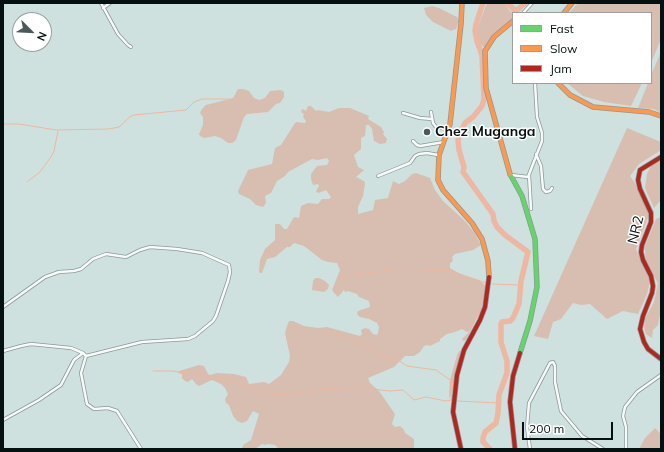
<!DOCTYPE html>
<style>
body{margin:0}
#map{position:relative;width:664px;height:452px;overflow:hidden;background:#cee1df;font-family:Mulish,sans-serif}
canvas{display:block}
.frame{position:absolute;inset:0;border:4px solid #051110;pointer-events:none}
.legend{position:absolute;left:512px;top:12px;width:140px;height:72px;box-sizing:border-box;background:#fff;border:1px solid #9ba09f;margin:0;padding:5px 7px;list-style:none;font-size:12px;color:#051110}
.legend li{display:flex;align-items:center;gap:8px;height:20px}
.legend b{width:20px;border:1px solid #9ba09f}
.north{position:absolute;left:12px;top:12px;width:40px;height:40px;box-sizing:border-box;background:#fff;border:1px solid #9ba09f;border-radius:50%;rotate:114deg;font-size:11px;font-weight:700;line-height:16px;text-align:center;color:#051110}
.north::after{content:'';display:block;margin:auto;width:14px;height:18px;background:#4b5a58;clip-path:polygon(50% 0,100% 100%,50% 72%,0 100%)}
.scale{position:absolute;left:522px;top:422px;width:91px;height:18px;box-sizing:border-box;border:2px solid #051110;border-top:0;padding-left:5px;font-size:12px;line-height:14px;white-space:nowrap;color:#051110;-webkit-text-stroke:3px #fff;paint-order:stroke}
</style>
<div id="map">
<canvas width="664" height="452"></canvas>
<div class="frame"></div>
<ul class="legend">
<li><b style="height:5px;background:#63d668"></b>Fast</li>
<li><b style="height:5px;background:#ff974d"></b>Slow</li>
<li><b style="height:5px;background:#b3261e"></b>Jam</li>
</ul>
<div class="north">N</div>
<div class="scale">200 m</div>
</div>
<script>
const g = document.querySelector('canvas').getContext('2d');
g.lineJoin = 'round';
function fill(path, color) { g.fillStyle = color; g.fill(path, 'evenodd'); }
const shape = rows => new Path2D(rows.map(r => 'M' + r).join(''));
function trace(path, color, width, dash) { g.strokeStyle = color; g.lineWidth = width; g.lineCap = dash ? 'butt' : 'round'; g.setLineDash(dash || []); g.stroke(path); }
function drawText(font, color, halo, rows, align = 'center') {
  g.font = font + ' Mulish,sans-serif'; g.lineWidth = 3; g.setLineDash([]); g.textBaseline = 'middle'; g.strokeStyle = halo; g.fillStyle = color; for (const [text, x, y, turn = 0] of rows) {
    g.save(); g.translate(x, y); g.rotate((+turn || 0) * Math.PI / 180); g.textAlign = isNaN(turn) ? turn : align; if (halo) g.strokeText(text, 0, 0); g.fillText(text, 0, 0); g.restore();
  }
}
const green = shape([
 [487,3,505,3,509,10,513,14,513,20,487,47,485,48,479,43,477,29],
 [578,3,661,3,661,39,651,63,651,13,569,13],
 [432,6,439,8,457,17,459,21,456,29,451,31,433,22,426,15,424,8],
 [661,52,661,113,654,109,638,108,648,83,651,83,651,75],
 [567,83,642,83,631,106,604,102,583,96],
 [238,89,243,89,249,91,254,98,259,100,265,98,270,91,281,90,284,92,284,97,280,103,276,104,268,112,247,114,244,117,236,140,232,143,228,143,221,138,215,136,204,138,200,136,199,134,203,125,203,117,200,113,202,109,206,105,233,98],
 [308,106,311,106,316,111,318,110,329,112,339,108,350,108,369,116,368,119,381,127,384,132,383,134,387,139,386,143,380,144,374,141,372,129,369,125,366,125,365,136,361,138,361,149,354,155,358,167,364,170,356,177,364,181,365,184,363,196,358,207,358,214,373,210,375,200,388,198,393,181,399,184,405,181,412,174,416,173,430,178,435,190,443,201,465,221,474,232,481,245,473,250,455,254,452,257,453,261,450,263,450,268,453,270,465,276,479,280,486,286,481,310,466,340,463,341,462,339,470,331,467,332,462,329,455,332,447,334,440,339,440,341,430,346,427,345,424,346,420,352,414,356,405,356,394,367,368,378,370,383,379,391,395,414,392,424,395,427,400,426,404,430,405,433,414,439,414,449,279,449,275,445,268,444,265,445,262,444,255,449,242,449,243,445,251,440,259,414,253,411,247,421,242,423,237,421,233,416,229,405,226,403,225,399,228,394,225,388,221,384,212,380,199,386,196,384,192,379,188,382,185,381,182,378,182,374,178,373,179,371,199,365,204,366,208,374,210,375,217,373,234,374,246,377,249,384,264,382,269,384,281,375,289,362,290,356,285,333,287,326,289,321,293,321,304,326,318,328,327,327,360,336,362,334,361,330,365,328,369,329,373,334,377,335,378,333,379,327,377,323,369,319,360,317,357,314,358,311,370,307,369,301,359,297,357,294,348,291,345,292,344,290,338,297,334,293,332,290,340,270,337,263,328,262,322,260,304,246,294,243,290,247,287,247,275,257,267,259,262,273,260,273,259,271,260,260,265,249,275,240,275,224,280,224,284,229,287,229,294,217,299,218,301,206,308,203,318,204,322,199,329,199,331,197,326,190,318,193,316,191,319,186,318,184,313,185,311,179,311,174,317,166,327,165,329,161,327,158,318,160,312,159,288,172,285,176,277,181,271,193,265,196,266,203,263,207,256,205,250,199,239,194,238,191,248,170,272,164,275,148,281,145,295,123,297,122,305,123,306,121,303,117,304,114,302,113,301,111,303,109,306,111],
 [627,128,661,142,661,150,639,164,630,176,635,183,649,215,636,249,650,281,647,294,638,314,623,311,607,319,590,304,581,305,573,303,561,319,553,322,548,339,534,336],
 [661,159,661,200,654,208,645,188,647,174,651,165],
 [661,217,661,310,658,325,653,330,652,338,646,334,644,328,645,319,654,302,658,283,652,273,646,266,645,246,656,219],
 [315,278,319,278,325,281,329,285,328,289,324,292,312,290,313,281],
 [460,350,461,353,450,398,449,397,450,380,457,355],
 [655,428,661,434,661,449,639,449,645,438]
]);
const stream = shape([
 [3,124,19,124,56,130,109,129,119,127,131,116,134,115,186,110,194,102,202,99,229,99],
 [27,182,40,172,51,157,54,151,58,131],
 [340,277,398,269,451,271,486,283],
 [492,284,520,285],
 [330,332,365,345,382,356,398,360,407,366,436,370,453,382,451,400],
 [153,371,172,371,203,375,236,382,257,391,275,395,291,394,326,388,338,389,355,387,389,391,403,390,414,400,426,397,446,401,451,400],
 [457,401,498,403]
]);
const river = shape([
 [483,3,476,24,475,31,477,41,482,55,484,99,482,106,473,117,465,123,460,134,458,140,459,150,464,167,463,172,493,214,494,221,497,227,505,235,528,252,521,281,519,304,513,318,510,321,502,322,501,324,501,342,507,361,507,373,499,395,498,413,496,423,485,432,483,438,483,442,490,449],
 [508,3,513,9,517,10,525,3]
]);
const street = shape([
 [101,3,118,34,128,45,131,47],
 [103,8,110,3],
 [523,13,532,3],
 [431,112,433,123,436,127,448,129],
 [403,113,420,118,432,119],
 [413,141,417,145,420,146,444,142],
 [536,154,541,166,543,189,546,192,550,191,552,188],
 [511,175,528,177,542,141,542,133,537,117,535,83],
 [529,175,531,209],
 [378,176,410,163,415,156,419,154,427,153,438,155],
 [3,307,45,277,59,272,74,271,81,269,93,259,106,254,126,257,140,250,150,247,177,249,202,253,229,265,230,272,228,281,216,316,213,321,195,336,188,339,142,342,86,356],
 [3,351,21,346,31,344,71,348,83,353,86,356,81,373,87,404,94,409,108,408,117,411,141,449],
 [3,420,39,400,61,385,74,360,83,353],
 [530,449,527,427,529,403,550,363,553,362,555,366,555,382,561,411,582,436,603,449],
 [626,449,626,427,623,416,625,407,637,392,661,375]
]);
const fast = shape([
 [510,174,522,196,535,239,537,287,530,321,520,353]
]);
const slow = shape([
 [462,3,461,24,450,124,439,155,438,180,443,190,472,223,482,239,488,261,489,277],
 [564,13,572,3],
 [558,83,570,95,593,107,649,112,661,116],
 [510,174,486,88,485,51,494,37,513,21]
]);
const jam = shape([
 [661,157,640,170,638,180,640,189,651,213,651,222,642,245,641,252,643,260,651,276,653,286,652,293,643,316,640,329,644,342,648,349,661,359],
 [461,449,453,412,457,375,464,350,480,320,485,307,489,277],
 [515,449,510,402,513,376,520,353]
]);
const markers = [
 [427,132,4,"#4b5a58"]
];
const poiNames = [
 ["Chez Muganga",435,132]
];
const streetNames = [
 ["NR2",636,230,-76]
];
fill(green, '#d7beb1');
trace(stream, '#eeb7a1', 1);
trace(river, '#eeb7a1', 5.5);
trace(street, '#8a9998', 4);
trace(fast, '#8a9998', 5.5);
trace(slow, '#8a9998', 5.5);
trace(jam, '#8a9998', 5.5);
trace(street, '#f8fafa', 2.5);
trace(fast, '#63d668', 4);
trace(slow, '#ff974d', 4);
trace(jam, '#b3261e', 4);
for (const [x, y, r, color] of markers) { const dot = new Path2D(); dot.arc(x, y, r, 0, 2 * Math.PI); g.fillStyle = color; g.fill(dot); trace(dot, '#fff', 1.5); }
drawText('bold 14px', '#051110', '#fff', poiNames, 'left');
drawText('14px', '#051110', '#fff', streetNames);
</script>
